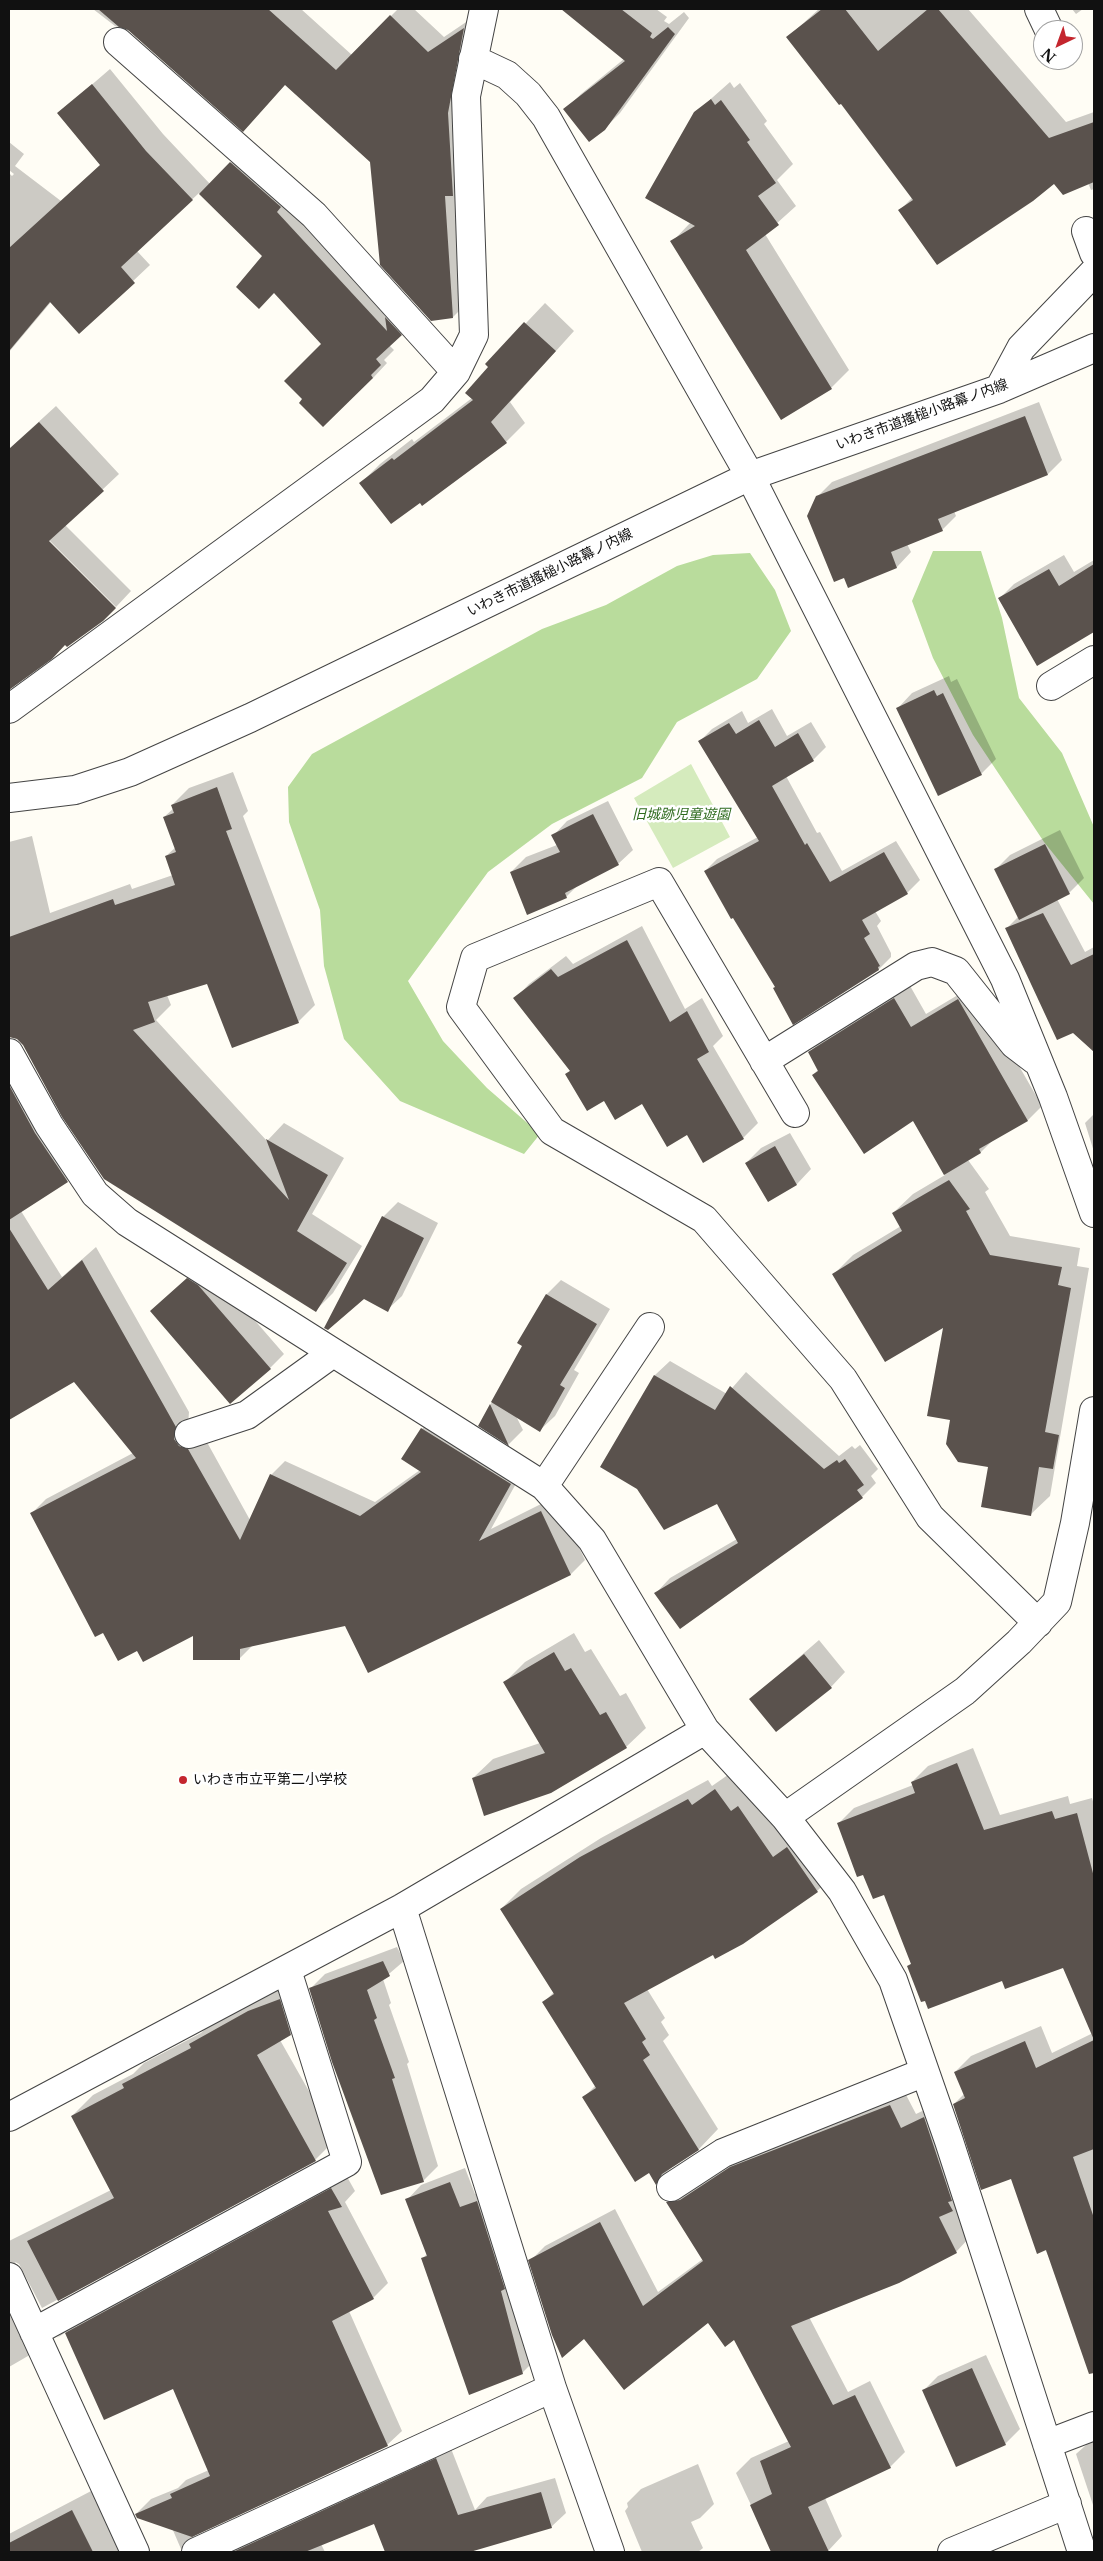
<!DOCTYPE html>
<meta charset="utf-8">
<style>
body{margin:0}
#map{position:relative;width:1103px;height:2561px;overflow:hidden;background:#fffdf5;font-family:"Libre Baskerville",serif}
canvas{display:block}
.frame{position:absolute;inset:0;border:10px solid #111;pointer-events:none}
.north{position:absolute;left:1033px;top:20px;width:50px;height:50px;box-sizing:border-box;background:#fff;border:1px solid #a0a0a0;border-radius:50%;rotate:222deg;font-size:14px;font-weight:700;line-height:20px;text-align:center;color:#111}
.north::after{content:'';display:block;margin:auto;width:18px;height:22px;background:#c4262e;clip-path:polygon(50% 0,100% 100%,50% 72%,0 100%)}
</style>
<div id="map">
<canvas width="1103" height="2561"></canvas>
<div class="frame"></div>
<div class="north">N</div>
</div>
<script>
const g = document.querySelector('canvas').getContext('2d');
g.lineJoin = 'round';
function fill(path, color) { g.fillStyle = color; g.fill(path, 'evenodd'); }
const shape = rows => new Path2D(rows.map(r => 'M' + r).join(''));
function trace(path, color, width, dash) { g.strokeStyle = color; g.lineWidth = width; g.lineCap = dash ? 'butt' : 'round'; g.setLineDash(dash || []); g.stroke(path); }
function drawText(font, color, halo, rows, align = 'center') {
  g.font = font + ' "Libre Baskerville","Noto Sans JP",serif'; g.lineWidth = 5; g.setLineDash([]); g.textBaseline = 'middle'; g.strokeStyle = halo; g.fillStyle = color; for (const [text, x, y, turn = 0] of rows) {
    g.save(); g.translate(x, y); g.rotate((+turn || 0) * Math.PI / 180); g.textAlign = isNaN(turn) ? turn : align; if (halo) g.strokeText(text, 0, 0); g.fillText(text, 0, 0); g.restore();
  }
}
const green = shape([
 [691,764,730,837,673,868,634,798]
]);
const forest = shape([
 [933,551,981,551,1002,618,1019,698,1062,753,1094,827,1094,904,1044,842,973,735,933,658,912,601],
 [750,553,775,590,791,631,757,679,677,722,642,778,552,824,488,872,408,981,443,1041,487,1088,540,1134,524,1154,400,1101,344,1039,324,966,320,910,289,822,288,787,312,754,542,629,606,605,677,566,713,555]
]);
const shadow = shape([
 [93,9,301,9,352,55,398,9,414,9,444,37,478,14,468,302,453,317,372,161,286,84,115,26],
 [563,9,656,9,667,17,664,21,669,24,684,12,689,18,620,113,604,129,565,110,581,94,624,59],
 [819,9,968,9,1066,122,1094,112,1094,189,1091,190,1088,183,1054,182,900,210,912,198,841,102,788,37],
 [1072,9,1083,9,1076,14],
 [110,69,163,134,210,184,245,149,415,320,389,345,394,350,384,360,387,363,373,378,304,399,323,344,264,256,199,193,137,251,150,265,79,332,51,302,9,352,9,173,12,176,14,174,9,170,9,142,24,154,15,166,61,201,101,165,59,113],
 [730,82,734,88,740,83,767,121,764,124,793,164,777,180,796,206,765,234,849,370,831,388,782,418,672,242,691,222,695,113],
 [545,303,574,331,510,402,525,423,506,442,420,501,361,483,380,464,412,439,414,442,472,398,493,364,493,358],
 [1039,402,1062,460,1048,474,954,511,956,516,942,530,907,544,911,552,897,567,849,586,817,497,832,482],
 [56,406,119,474,65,525,131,591,116,607,45,536,65,643,51,658,9,688,9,449],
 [1064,555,1074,572,1094,560,1094,631,1038,664,999,599,1014,584],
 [949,676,951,682,957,679,996,759,981,774,898,708,912,693],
 [772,709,787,736,811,722,826,747,813,760,786,776,817,833,820,832,842,871,896,841,920,880,907,893,875,911,881,921,877,926,891,953,891,957,879,969,776,987,705,871,717,859,758,837,700,741,712,729,742,711,748,723],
 [233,772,248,811,243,816,315,1005,298,1022,208,982,167,995,171,1005,156,1020,267,1141,284,1123,344,1158,312,1214,362,1246,333,1293,316,1310,32,1045,9,992,9,842,32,836,50,913,130,884,132,889,173,875,166,856,176,847,164,817,174,808,172,805,189,788],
 [608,801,633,850,618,864,580,883,566,897,511,872,526,857,557,845,553,836,567,821],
 [1060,830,1084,878,1069,893,1057,899,1085,952,1094,947,1094,1050,1073,1031,1006,929,1019,916,995,870,1010,855],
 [642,926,685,1009,702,998,723,1036,713,1046,758,1123,743,1138,687,1134,643,1103,604,1099,566,1074,571,1070,515,999,529,984,566,956,573,964],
 [909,984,926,1014,973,986,1042,1106,1028,1120,994,1139,981,1152,968,1160,989,1189,985,1192,1010,1236,1080,1248,1077,1266,1089,1268,1050,1496,1030,1515,952,1419,944,1325,834,1274,853,1255,901,1226,893,1213,913,1194,945,1175,913,1120,813,1075,819,1069,810,1052,824,1038],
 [9,1054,81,1166,67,1181,21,1211,62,1277,96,1247,189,1412,188,1425,203,1435,250,1520,271,1475,285,1461,375,1502,420,1470,422,1429,436,1414,524,1469,491,1529,555,1497,585,1560,571,1574,368,1672,345,1624,253,1645,240,1658,194,1634,137,1650,104,1631,32,1513,46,1499,133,1453,75,1380,9,1419],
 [1094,1109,1094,1152,1085,1123,1093,1115],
 [790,1133,811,1169,797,1184,768,1200,746,1163,761,1148],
 [398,1202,438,1223,402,1296,387,1310,383,1217],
 [202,1265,212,1271,284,1354,270,1368,151,1311],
 [561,1280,610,1309,574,1370,579,1373,555,1416,540,1430,516,1416,523,1430,509,1444,479,1425,524,1345,519,1342,547,1294],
 [670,1361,727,1394,746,1372,839,1456,852,1446,855,1449,860,1445,878,1469,871,1476,876,1483,862,1497,656,1593,670,1578,737,1539,718,1503,638,1488,602,1467,655,1375],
 [574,1633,585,1652,591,1649,620,1696,626,1693,646,1728,626,1747,473,1778,493,1759,540,1743,505,1682,525,1662],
 [819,1640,845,1672,831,1687,751,1699],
 [973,1748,1000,1815,1068,1796,1070,1804,1092,1798,1094,1805,1094,2245,1051,2262,1012,2177,954,2104,965,2093,955,2072,971,2056,1041,2026,1052,2053,1093,2033,1063,1967,1002,1979,908,1966,912,1963,884,1893,864,1873,838,1824,854,1808,913,1785,912,1782,928,1766],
 [735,1770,837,1872,817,1891,742,1943,714,1953,647,1989,665,2018,661,2022,669,2035,663,2041,718,2129,699,2149,674,2165,656,2183,649,2171,584,2097,596,2085,544,2002,554,1992,501,1909,521,1889,601,1838,708,1780,712,1786],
 [397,1947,404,1961,383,1979,391,2003,389,2005,409,2062,407,2064,438,2166,423,2181,310,1989,325,1974],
 [301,1979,311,2013,290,2034,280,2040,336,2139,315,2160,42,2308,19,2264,15,2262,49,2335,28,2356,9,2367,9,2241,111,2190,72,2116,93,2095,133,2074,144,2063,201,2033,211,2023,270,1991],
 [904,2091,916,2114,939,2103,967,2195,956,2206,970,2237,956,2252,809,2317,848,2392,870,2381,905,2452,890,2467,825,2498,842,2536,828,2551,773,2552,736,2473,751,2458,789,2441,734,2338,708,2322,624,2388,530,2261,545,2246,615,2209,658,2292,703,2259,668,2202,682,2187,746,2153],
 [465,2168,475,2194,492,2187,537,2358,522,2373,422,2259,428,2253,407,2200,421,2185],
 [346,2175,355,2191,345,2202,388,2283,373,2298,349,2311,402,2431,387,2445,195,2535,181,2549,172,2528,136,2514,151,2499,178,2488,186,2480,209,2470,174,2387,66,2332,57,2338,71,2324],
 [986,2355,1020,2429,1005,2444,923,2391,938,2376],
 [1094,2438,1094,2508,1076,2454],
 [450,2446,475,2510,487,2497,555,2478,566,2513,551,2527,467,2539,435,2552,386,2552,374,2523,321,2544,325,2552,219,2552],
 [698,2464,714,2504,700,2518,691,2522,703,2548,698,2552,642,2552,625,2511,628,2507,627,2503,641,2489],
 [93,2490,122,2547,119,2552,9,2552,9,2534]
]);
const building = shape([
 [98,9,268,9,336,70,390,15,428,52,464,28,448,113,453,196,445,196,453,318,431,321,380,265,370,162,285,85,243,132,128,30,119,27],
 [561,9,621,9,652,33,650,37,653,39,668,27,675,34,605,130,589,142,563,109,625,61],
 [822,9,845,9,878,51,928,9,938,9,1049,138,1094,122,1094,182,1063,195,1054,184,1033,201,937,265,898,210,913,200,841,104,839,105,786,37],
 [92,84,146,151,193,200,121,267,135,283,79,334,50,302,9,351,9,248,100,165,57,113],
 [711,99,715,105,721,100,750,140,747,142,776,183,758,196,779,225,746,250,832,389,781,420,670,241,695,226,645,198,694,112],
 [230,162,281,207,277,212,387,331,385,317,402,335,376,359,381,365,371,375,373,378,323,427,299,403,302,399,284,381,321,344,274,293,259,309,236,287,262,256,199,194],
 [524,322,556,351,491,422,507,443,422,506,420,503,391,524,359,483,392,458,394,460,473,400,465,393,488,367,485,364],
 [1025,416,1048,475,938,519,943,531,891,552,897,568,848,588,844,578,834,582,807,516,816,496],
 [39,422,104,491,49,541,116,608,103,621,67,647,65,645,52,659,9,690,9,449],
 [1094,564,1094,632,1037,666,998,598,1049,569,1059,586],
 [934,690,937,696,943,693,982,775,938,796,896,708],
 [759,720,775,747,798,733,814,761,772,786,805,845,807,843,830,882,884,852,908,894,862,920,870,934,864,938,880,966,878,967,879,970,793,1025,773,988,775,987,733,918,731,919,704,871,759,841,698,741,729,723,736,734],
 [217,787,232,829,226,831,299,1023,232,1048,207,984,148,1002,155,1022,133,1030,289,1200,266,1139,328,1175,297,1231,347,1263,316,1312,104,1179,62,1117,23,1045,17,1039,9,1037,9,937,113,899,115,905,175,885,165,856,176,852,163,817,174,813,171,805],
 [593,814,619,865,565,893,567,898,527,915,510,872,560,852,551,835],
 [1045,844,1070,894,1019,920,994,869],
 [1043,913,1071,965,1094,954,1094,1052,1073,1033,1057,1040,1005,928],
 [627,940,670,1022,687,1011,709,1052,697,1059,744,1139,703,1163,687,1135,667,1147,642,1104,615,1120,604,1101,587,1111,565,1074,570,1071,513,998,551,969,558,977],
 [894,998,911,1027,958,999,1028,1121,979,1149,981,1153,944,1175,913,1121,864,1154,812,1075,818,1071,808,1052],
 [9,1085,35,1133,68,1182,9,1220],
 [775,1146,797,1185,768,1202,745,1163],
 [949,1180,970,1209,966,1211,990,1255,1062,1267,1058,1285,1071,1288,1045,1432,1059,1435,1053,1469,1039,1467,1031,1516,981,1507,988,1467,958,1462,946,1444,950,1420,927,1416,943,1328,885,1362,832,1274,902,1231,892,1213],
 [382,1216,424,1238,388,1312,364,1299,328,1330,324,1328],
 [9,1228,48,1290,82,1260,176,1427,174,1439,179,1446,188,1449,240,1540,270,1474,360,1516,421,1472,401,1459,421,1428,511,1484,479,1541,541,1511,571,1575,368,1673,345,1626,240,1649,240,1660,193,1660,193,1636,143,1662,137,1651,118,1661,103,1633,95,1637,30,1513,136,1458,74,1382,9,1420],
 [187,1278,198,1285,271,1369,230,1404,150,1311],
 [546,1294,597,1324,560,1385,565,1388,540,1432,491,1402,522,1346,517,1343],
 [654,1375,715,1410,730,1386,824,1469,837,1460,839,1463,845,1459,864,1485,857,1490,863,1498,680,1629,654,1593,738,1543,717,1504,664,1530,637,1489,600,1467],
 [490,1404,509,1446,478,1426],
 [554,1652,565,1671,571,1668,600,1715,606,1712,627,1748,551,1793,484,1816,472,1778,545,1753,503,1682],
 [804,1654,832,1688,776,1732,749,1699],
 [957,1763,984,1830,1052,1811,1055,1819,1077,1813,1094,1877,1094,2149,1073,2157,1094,2218,1094,2373,1089,2374,1046,2250,1037,2254,1011,2179,981,2190,953,2104,965,2098,954,2072,1025,2041,1036,2068,1094,2040,1063,1968,1005,1989,1002,1981,928,2009,925,2001,921,2002,907,1966,911,1964,884,1895,873,1899,863,1875,857,1877,837,1823,915,1793,911,1782],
 [715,1789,731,1811,738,1806,773,1857,787,1847,818,1892,743,1944,715,1959,713,1955,624,2003,646,2039,642,2042,650,2055,643,2060,699,2150,662,2174,656,2185,649,2173,635,2182,582,2097,596,2088,542,2002,554,1994,500,1909,580,1857,688,1799,692,1805],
 [383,1961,390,1976,367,1990,377,2018,374,2020,395,2078,392,2079,424,2182,381,2195,332,2062,309,1988],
 [280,1999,291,2035,257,2055,316,2161,58,2301,27,2241,114,2198,71,2116,124,2088,122,2084,191,2048,189,2044,248,2011],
 [890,2105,901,2128,924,2117,952,2201,948,2202,953,2211,939,2217,957,2253,899,2283,791,2326,833,2405,855,2395,891,2468,808,2507,829,2552,771,2552,750,2505,772,2494,760,2461,791,2447,734,2340,725,2347,708,2323,624,2390,584,2339,562,2358,552,2335,528,2260,600,2222,643,2306,703,2261,666,2202,680,2200,730,2167],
 [450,2182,460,2207,477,2201,505,2289,501,2291,523,2374,469,2395,421,2258,427,2256,405,2199],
 [331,2188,342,2207,328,2211,374,2299,332,2321,388,2446,192,2537,137,2518,135,2514,172,2498,170,2494,210,2476,173,2389,104,2420,65,2333],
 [972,2368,1006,2445,956,2467,922,2390],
 [436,2458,458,2515,541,2492,552,2528,470,2552,385,2552,374,2524,305,2552,235,2551],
 [72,2510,93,2552,9,2552,9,2543]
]);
const minor = shape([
 [1039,9,1049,30],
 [118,42,314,215,456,372],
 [473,59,507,75,528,94,546,117,750,476,1005,979,1053,1097,1094,1213],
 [1086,231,1094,253],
 [999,389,1021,348,1094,272],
 [1051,686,1094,660],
 [9,709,432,400,456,372,474,335,466,96,484,9],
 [9,798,75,790,130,772,250,718,750,476,999,389,1094,348],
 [9,1053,49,1125,95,1194,127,1222,544,1486,592,1540,705,1730,785,1817,842,1891,893,1980,949,2141,1082,2552],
 [764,1061,916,966,932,962,956,971,1014,1044,1035,1060],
 [795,1113,659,882,475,958,461,1007,552,1131,704,1219,843,1379,930,1517,1038,1623],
 [189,1434,247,1415,333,1353],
 [544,1486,650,1327],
 [785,1817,965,1691,1019,1642,1057,1602,1075,1523,1094,1411],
 [402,1908,552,2388,610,2552],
 [9,2117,402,1908,705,1730],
 [671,2187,723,2153,925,2072],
 [9,2277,135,2552],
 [34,2332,347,2162,287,1970],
 [1047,2444,1094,2426],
 [196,2552,552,2388],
 [952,2552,1067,2504]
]);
const markers = [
 [183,1780,5,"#c4262e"]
];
const streetNames = [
 ["いわき市道搔槌小路幕ノ内線",922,415,-20],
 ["いわき市道搔槌小路幕ノ内線",550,573,-26]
];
const parkNames = [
 ["旧城跡児童遊園",681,815]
];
const poiNames = [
 ["いわき市立平第二小学校",193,1780]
];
fill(green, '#d5ebbd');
fill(forest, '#b9dc9c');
fill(shadow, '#0003');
fill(building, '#5a524d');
trace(minor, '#444', 30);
trace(minor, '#fff', 28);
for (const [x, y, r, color] of markers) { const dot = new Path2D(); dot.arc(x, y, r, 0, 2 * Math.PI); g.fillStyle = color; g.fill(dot); trace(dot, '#fff', 2); }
drawText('14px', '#111', '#fff', streetNames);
drawText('italic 14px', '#2f6b1f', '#fff', parkNames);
drawText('14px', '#111', '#fff', poiNames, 'left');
</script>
